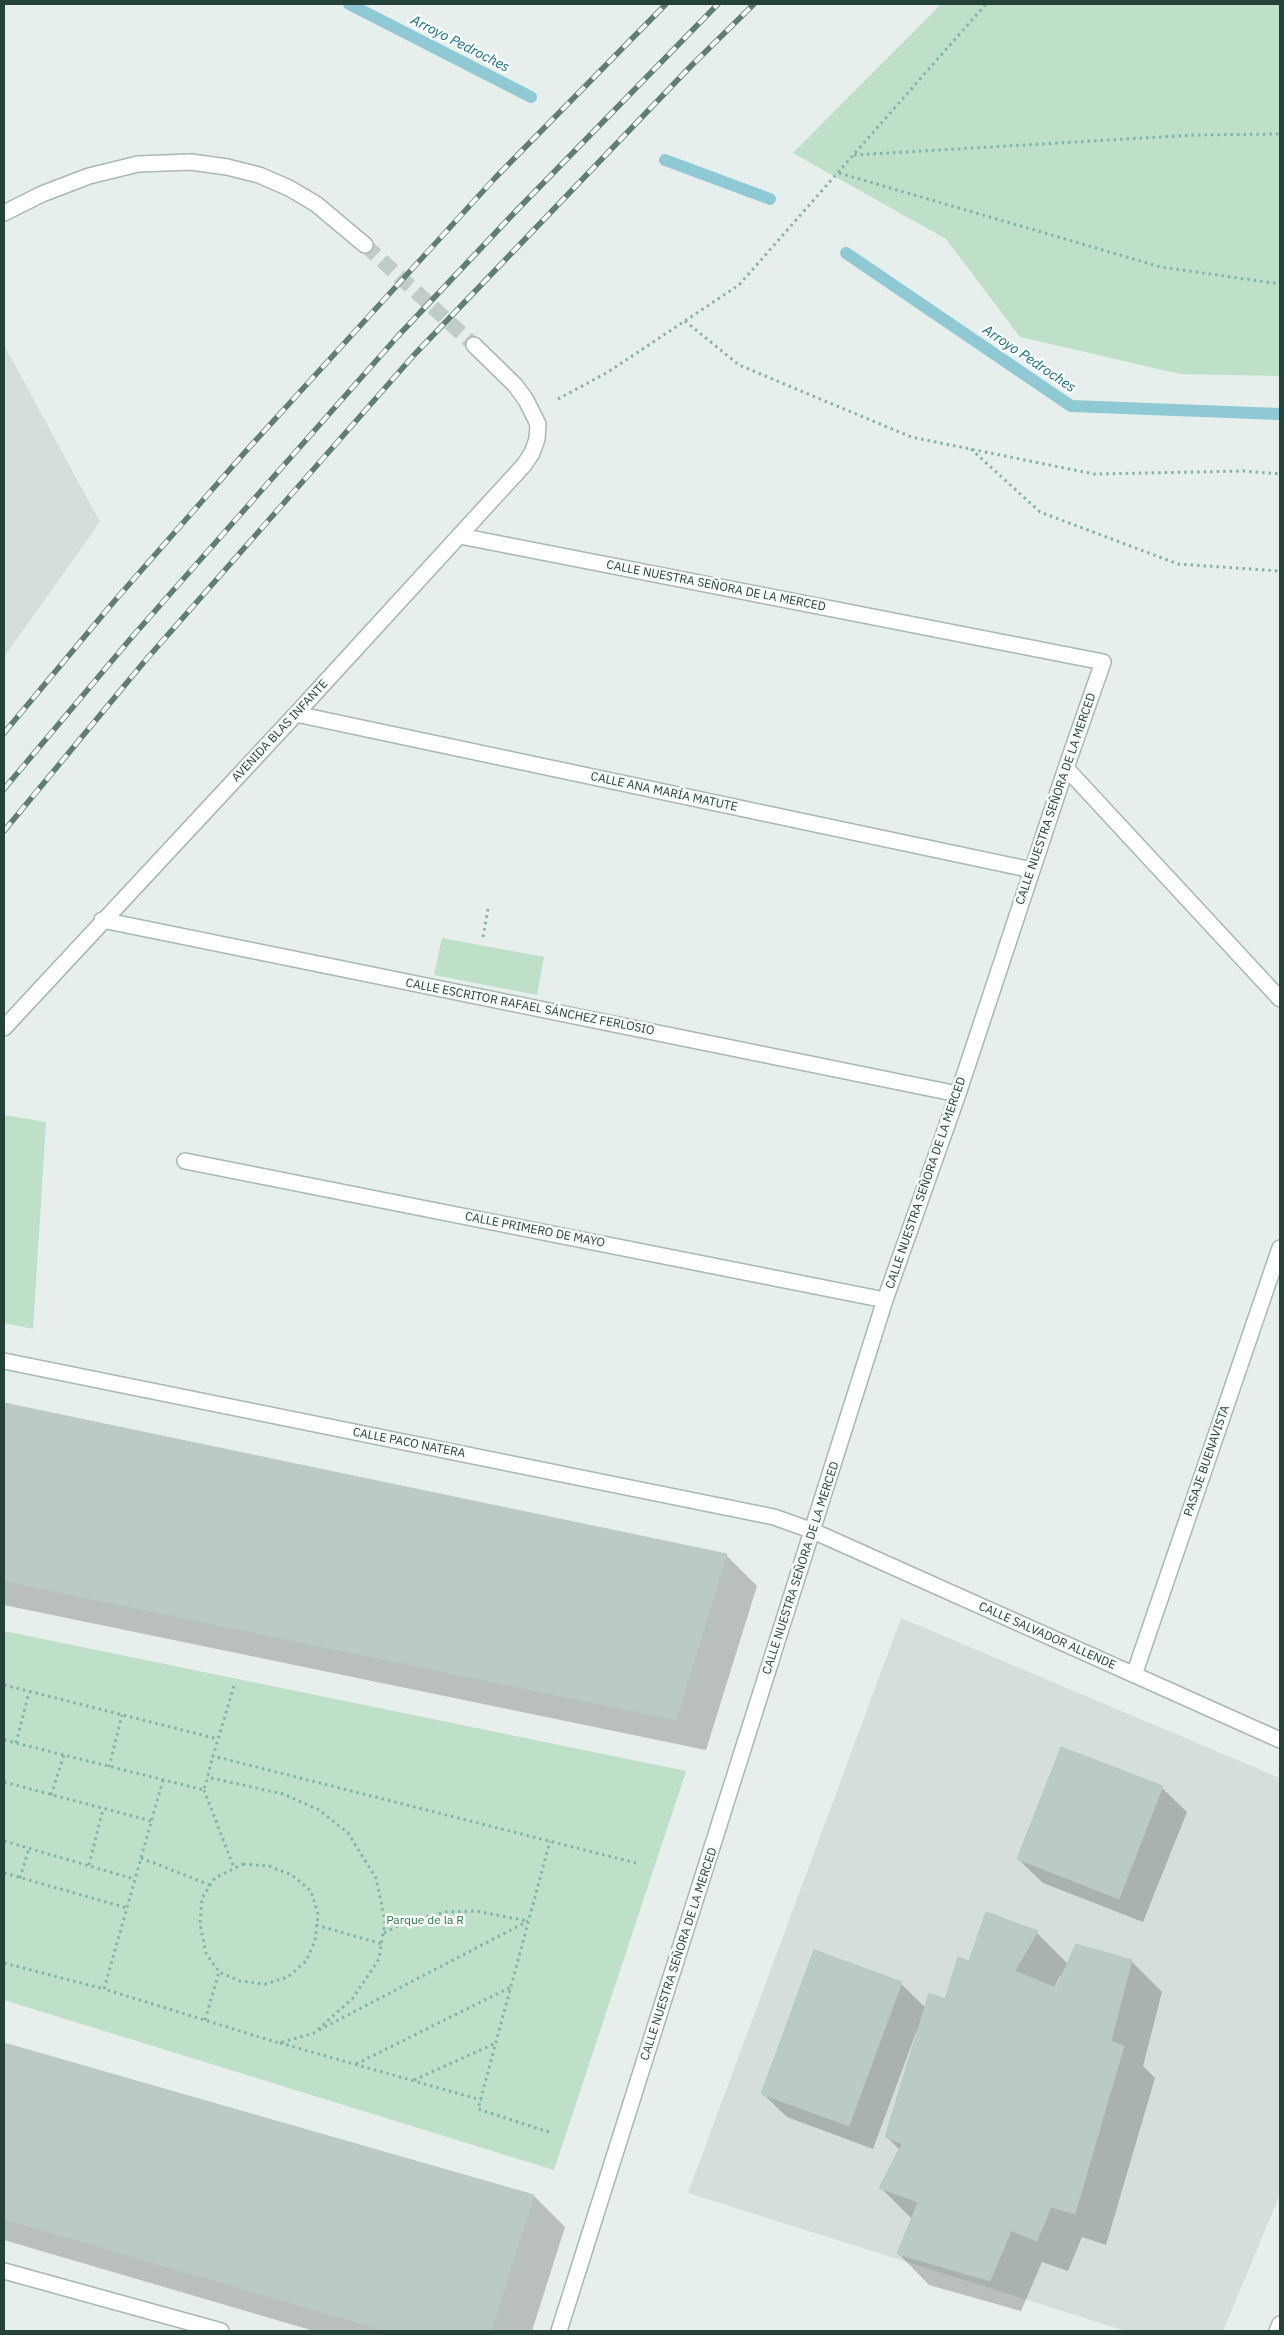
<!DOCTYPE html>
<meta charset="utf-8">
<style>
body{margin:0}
#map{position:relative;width:1284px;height:2335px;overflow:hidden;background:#e6efeb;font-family:"IBM Plex Sans",sans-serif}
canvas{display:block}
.frame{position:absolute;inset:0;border:5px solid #24423a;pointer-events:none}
</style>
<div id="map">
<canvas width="1284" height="2335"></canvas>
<div class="frame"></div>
</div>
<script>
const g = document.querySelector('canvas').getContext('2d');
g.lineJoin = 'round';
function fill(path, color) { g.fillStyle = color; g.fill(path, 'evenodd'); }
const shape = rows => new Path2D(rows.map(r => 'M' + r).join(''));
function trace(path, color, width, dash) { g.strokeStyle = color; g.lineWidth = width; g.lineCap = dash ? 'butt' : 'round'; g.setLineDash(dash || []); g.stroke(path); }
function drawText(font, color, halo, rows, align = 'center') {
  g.font = font + ' "IBM Plex Sans",sans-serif'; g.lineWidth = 5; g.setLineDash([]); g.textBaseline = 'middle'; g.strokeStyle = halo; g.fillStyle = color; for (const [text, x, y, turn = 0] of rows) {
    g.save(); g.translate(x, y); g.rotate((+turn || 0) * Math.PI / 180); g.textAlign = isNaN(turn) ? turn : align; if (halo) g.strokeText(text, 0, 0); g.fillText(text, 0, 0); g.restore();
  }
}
const built = shape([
 [4,345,100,522,4,657],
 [901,1618,1280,1778,1280,2194,1223,2331,1126,2331,688,2193]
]);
const green = shape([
 [941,4,1280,4,1280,376,1180,374,1020,337,946,239,793,153],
 [442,938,544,957,537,995,434,975],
 [4,1115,46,1122,33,1329,4,1323],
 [4,1631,686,1771,554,2170,4,2000]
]);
const shadow = shape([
 [4,1404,726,1555,757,1586,706,1750,4,1605],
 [1062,1748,1162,1788,1187,1812,1143,1922,1043,1883,1018,1859],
 [1037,1933,1068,1964,1131,1961,1162,1992,1143,2066,1155,2078,1106,2245,1082,2237,1068,2271,1042,2262,1021,2311,929,2285,899,2254,912,2219,881,2188,900,2150,887,2137,919,2031,917,2030,873,2149,787,2117,762,2093,901,1984,926,2008,946,2000,970,1963],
 [1060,1976,1062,1977,1057,1989,1054,1988],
 [4,2044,534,2196,565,2227,532,2331,314,2331,4,2240]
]);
const stream = shape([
 [349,4,531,97],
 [665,160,770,199],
 [846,253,1071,406,1280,414]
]);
const building = shape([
 [4,1403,727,1554,676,1720,4,1581,4,1403],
 [1061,1747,1163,1786,1119,1899,1017,1859,1061,1747],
 [986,1912,1038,1931,1015,1971,1056,1988,1076,1944,1132,1960,1111,2041,1124,2046,1075,2214,1051,2207,1037,2241,1011,2231,990,2281,897,2254,918,2202,879,2188,902,2144,885,2137,929,1993,945,1999,958,1957,969,1961,986,1912],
 [814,1950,902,1982,849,2126,761,2094,814,1950],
 [4,2043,534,2195,491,2331,386,2331,4,2219,4,2043]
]);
const minorTunnel = shape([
 [365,245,474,345]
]);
const path = shape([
 [854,155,1194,135,1280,134],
 [839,173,1161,267,1280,284],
 [685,321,739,365,911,437,1094,474,1244,471,1280,474],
 [558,399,608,372,739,285,986,4],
 [971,449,1040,512,1178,564,1280,571],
 [483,937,488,909],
 [4,1685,218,1739],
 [234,1686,213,1756,640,1864],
 [4,1740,204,1790,213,1756],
 [16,1743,29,1692],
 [109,1767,122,1715],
 [163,1780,104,1989,279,2043,314,2033,353,1998,379,1959,385,1921,376,1878,348,1833,319,1810,283,1794,207,1777],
 [4,1782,151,1821],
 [204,1790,234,1868],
 [51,1795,64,1755],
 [4,1841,134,1879],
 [141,1858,210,1885],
 [243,1864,269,1866,292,1875,311,1891,318,1914,315,1941,306,1961,288,1977,265,1984,240,1981,219,1972,206,1953,200,1924,202,1898,215,1878,243,1864],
 [89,1865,103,1809],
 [4,1873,127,1908],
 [20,1878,29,1848],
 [316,1925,382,1944],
 [384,1933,405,1922,446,1912,476,1911,527,1921],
 [4,1963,104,1989],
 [205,2020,219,1972],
 [319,2030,528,1921],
 [280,2043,481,2100],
 [356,2064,511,1987],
 [414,2080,496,2043],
 [549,2132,478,2109,550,1841]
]);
const minor = shape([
 [4,213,42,194,89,176,138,164,191,162,227,167,259,175,289,188,316,204,365,245],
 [460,536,1103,662,1066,768,958,1094,885,1300,559,2331],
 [296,714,1032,870],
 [1066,768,1280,999],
 [102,920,958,1094],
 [4,1028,296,714,524,465,532,453,537,439,538,424,526,400,515,385,474,345],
 [185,1161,885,1300],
 [4,1361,774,1517,813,1531,1280,1740],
 [1134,1675,1280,1248],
 [4,2271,221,2331],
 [1277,2331,1280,2324]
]);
const rail = shape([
 [4,733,111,605,246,451,495,178,666,4],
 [4,789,132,637,398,336,516,211,718,4],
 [4,831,144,662,414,355,690,67,754,4]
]);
const streetNames = [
 ["CALLE NUESTRA SEÑORA DE LA MERCED",716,586,11],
 ["AVENIDA BLAS INFANTE",280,731,-47],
 ["CALLE ANA MARÍA MATUTE",664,792,12],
 ["CALLE NUESTRA SEÑORA DE LA MERCED",1056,799,-71],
 ["CALLE ESCRITOR RAFAEL SÁNCHEZ FERLOSIO",530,1007,11],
 ["CALLE NUESTRA SEÑORA DE LA MERCED",926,1183,-71],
 ["CALLE PRIMERO DE MAYO",535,1230,11],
 ["CALLE PACO NATERA",409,1443,11],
 ["PASAJE BUENAVISTA",1207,1461,-71],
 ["CALLE NUESTRA SEÑORA DE LA MERCED",801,1568,-72],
 ["CALLE SALVADOR ALLENDE",1047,1636,24],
 ["CALLE NUESTRA SEÑORA DE LA MERCED",679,1954,-72]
];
const parkNames = [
 ["Parque de la R",425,1921]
];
const waterNames = [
 ["Arroyo Pedroches",460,44,27],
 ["Arroyo Pedroches",1029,359,34]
];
fill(built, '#d4dfda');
fill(green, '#bfe0c8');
fill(shadow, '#0003');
trace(stream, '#8ec9d4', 12);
fill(building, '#bbcac4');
trace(building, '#b8c9c2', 1);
trace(minorTunnel, '#bfccc8', 15, [15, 8]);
trace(minor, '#a8b8b2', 18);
trace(path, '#86b3a5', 3, [2.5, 4]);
trace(minor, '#fff', 15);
trace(rail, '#5f7d75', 5.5);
trace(rail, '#f7fbf9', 4, [11]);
drawText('12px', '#24423a', '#f7fbf9', streetNames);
drawText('12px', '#2d7a4b', '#f7fbf9', parkNames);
drawText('italic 14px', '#1c6f80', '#f7fbf9', waterNames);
</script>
